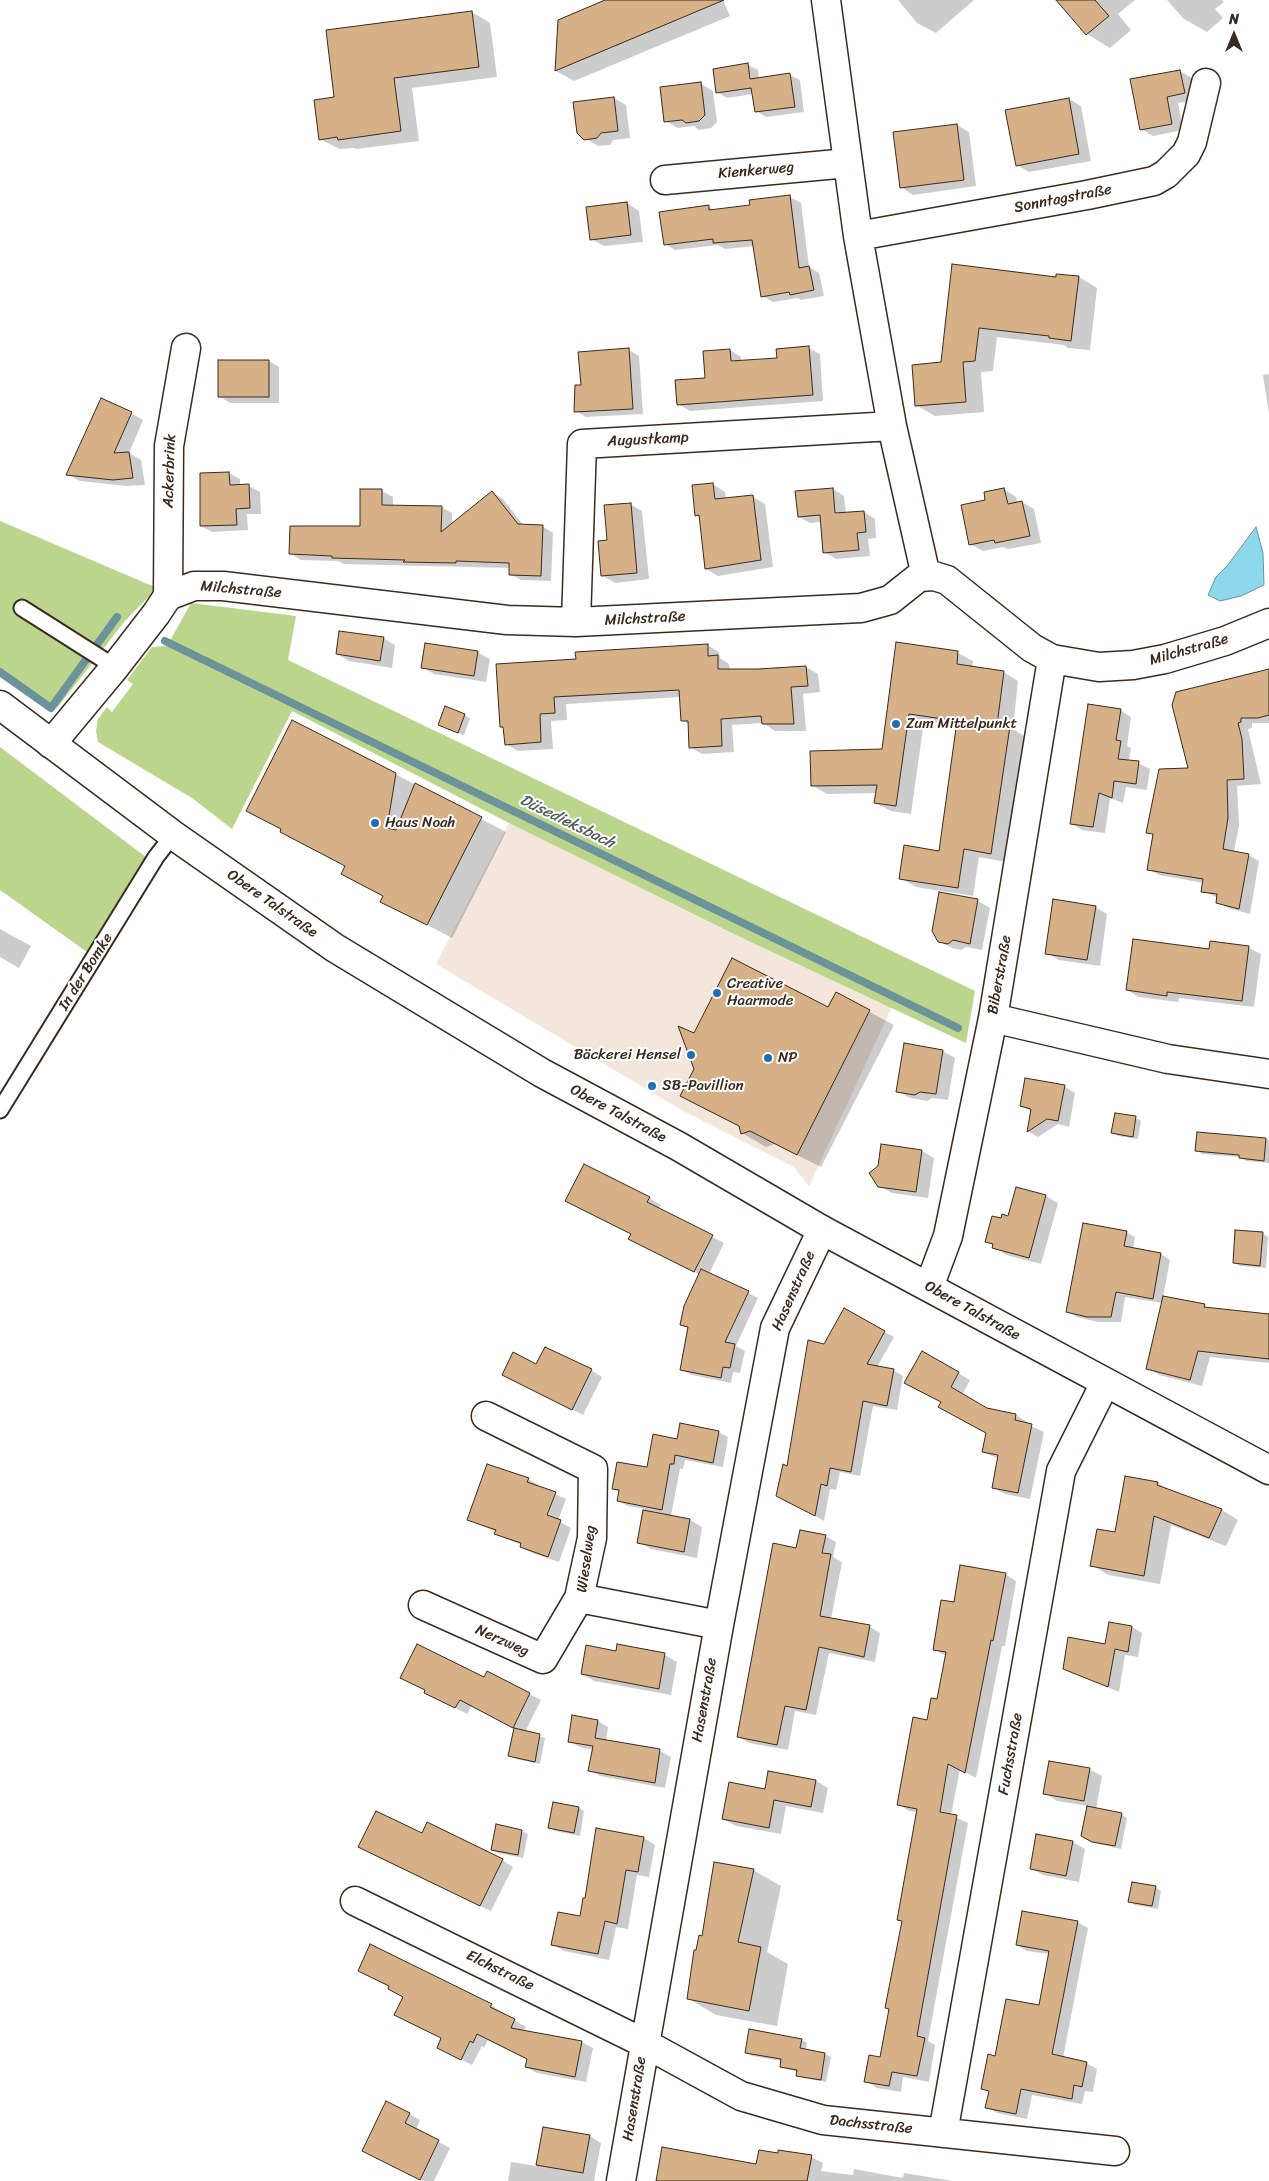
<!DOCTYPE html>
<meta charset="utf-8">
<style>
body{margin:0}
#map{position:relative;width:1269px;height:2181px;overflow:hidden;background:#fff;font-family:Sriracha,sans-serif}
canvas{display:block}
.north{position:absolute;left:1209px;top:10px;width:50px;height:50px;-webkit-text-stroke:4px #fff;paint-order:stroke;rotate:0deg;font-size:14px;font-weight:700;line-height:20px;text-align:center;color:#3b2a1e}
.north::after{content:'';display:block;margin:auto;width:18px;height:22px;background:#3b2a1e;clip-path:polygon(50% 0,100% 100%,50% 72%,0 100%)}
</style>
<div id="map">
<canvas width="1269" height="2181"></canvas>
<div class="north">N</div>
</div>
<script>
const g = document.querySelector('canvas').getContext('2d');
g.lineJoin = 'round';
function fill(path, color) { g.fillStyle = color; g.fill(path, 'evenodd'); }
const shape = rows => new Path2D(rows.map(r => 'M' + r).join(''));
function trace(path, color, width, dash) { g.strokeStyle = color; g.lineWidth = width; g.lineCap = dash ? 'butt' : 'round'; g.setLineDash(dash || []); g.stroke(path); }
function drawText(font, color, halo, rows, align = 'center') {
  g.font = font + ' Sriracha,sans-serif'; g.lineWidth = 4; g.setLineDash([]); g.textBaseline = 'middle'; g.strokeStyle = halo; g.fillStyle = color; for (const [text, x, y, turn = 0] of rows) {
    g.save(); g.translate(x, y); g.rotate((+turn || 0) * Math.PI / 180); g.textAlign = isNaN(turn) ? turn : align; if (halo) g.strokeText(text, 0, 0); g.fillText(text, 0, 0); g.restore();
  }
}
const built = shape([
 [509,823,738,936,892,1007,809,1186,794,1167,685,1112,436,964]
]);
const green = shape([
 [0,521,157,588,125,621,57,708,0,668],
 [191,603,296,616,288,660,975,991,966,1043,738,936,509,823,292,711,232,829,192,798,98,742,96,731,98,719,107,707,112,712,133,684,127,680,152,647,167,646],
 [0,747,146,857,87,952,0,890]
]);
const water = shape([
 [1256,527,1263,553,1264,585,1241,596,1220,601,1208,595,1216,577,1227,566,1256,527]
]);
const shadow = shape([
 [609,0,723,0,730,16,574,81,556,71,559,21],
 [898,0,974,0,936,33,917,23],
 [1057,0,1135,0,1118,14,1131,30,1110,48,1087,34],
 [1167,0,1222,0,1224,2,1215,9,1223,18,1207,32,1184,19],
 [472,12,490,23,497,77,412,88,419,141,357,149,354,148,339,149,320,139,336,98],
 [748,65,758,70,759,79,790,75,800,80,804,112,766,117,756,111,753,94,727,98,717,92],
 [1180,71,1192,78,1196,100,1178,103,1183,130,1153,136,1141,129],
 [701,84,713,91,717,122,711,128,699,130,694,126,678,128,665,121],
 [614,98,626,105,630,138,613,140,610,145,598,146,585,138],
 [1069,99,1081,106,1091,161,1029,172,1017,165],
 [957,125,969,132,976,186,913,195,901,187],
 [790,197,801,203,809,267,819,273,824,296,801,300,798,298,773,302,763,296,754,246,725,249,718,245,675,250,665,244,708,207,715,210,751,206],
 [627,203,639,211,643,242,604,246,591,239],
 [953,266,1057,278,1079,277,1097,288,1090,350,1068,348,1064,345,997,337,993,371,981,372,984,412,935,416,916,405,943,364],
 [808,348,820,354,823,401,690,411,678,404,706,379,730,350,741,357,741,362,778,360],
 [629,350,639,356,643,414,586,417,576,411,582,387],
 [269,361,279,367,279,403,230,403,219,396],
 [1269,374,1269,414,1263,375],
 [131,413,143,420,129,453,141,460,145,485,126,486,80,481,68,475],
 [229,473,240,479,240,486,249,486,260,492,261,514,247,514,248,530,212,532,201,526],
 [713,484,725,492,726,499,753,497,765,504,773,567,718,576,706,569,700,517,696,515],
 [833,489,844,496,846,514,864,512,875,519,876,538,868,539,870,556,836,559,824,552,822,522,810,523,799,517],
 [1004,489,1016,497,1018,503,1022,502,1034,509,1041,543,1008,549,1003,547,983,551,970,544,987,501],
 [361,491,382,491,393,497,393,506,441,507,452,513,452,525,492,492,503,499,524,526,542,526,553,533,551,581,521,580,510,574,510,568,344,564,338,561,301,560,290,553,361,527],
 [630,504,642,511,649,579,615,583,603,576,608,541],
 [383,638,395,645,392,668,349,661,337,654],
 [897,644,958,653,973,661,972,668,1003,672,1018,681,1013,729,1024,736,1006,862,979,857,973,896,916,887,900,878,940,852,957,726,924,721,911,814,891,811,875,803,877,793,827,794,812,785,883,751],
 [707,645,719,652,720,658,729,664,730,671,806,667,818,674,820,692,803,694,806,731,775,731,763,723,732,725,734,752,702,754,690,747,689,724,682,720,681,697,566,704,567,720,551,721,553,749,518,751,506,744,505,729,501,726,577,660],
 [477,652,490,659,486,682,434,674,422,667],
 [1269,670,1269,723,1252,723,1252,728,1248,729,1261,784,1237,786,1239,825,1234,852,1248,855,1259,861,1250,914,1228,908,1217,902,1218,898,1203,891,1204,883,1159,875,1148,869,1154,835,1148,832,1189,769],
 [446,708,470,718,464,735,445,728],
 [1120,710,1131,717,1127,746,1131,748,1129,761,1138,763,1150,769,1147,790,1126,787,1123,803,1110,798,1105,833,1082,830,1071,823],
 [395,774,506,832,452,938,382,901,384,897,342,874,346,866,248,811],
 [940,894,978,901,990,908,982,950,966,947,961,950,952,948,939,941],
 [1095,907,1107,914,1100,966,1059,960,1047,953],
 [0,929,31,946,19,968,0,957],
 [1211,942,1249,948,1261,954,1254,1007,1179,998,1178,1002,1139,997,1127,990,1210,951],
 [836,994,894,1025,821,1167,775,1144,766,1147,742,1133,741,1127,681,1095,695,1069,694,1035,829,1009],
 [943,1051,955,1058,948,1100,932,1098,928,1101,910,1098,897,1091],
 [1065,1087,1075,1093,1069,1127,1058,1124,1038,1137,1028,1131,1032,1112,1021,1106],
 [1136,1118,1141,1121,1138,1139,1118,1136,1113,1132],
 [1198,1133,1266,1139,1269,1140,1269,1163,1246,1161,1240,1157,1202,1154,1196,1150],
 [922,1151,934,1158,928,1198,892,1193,879,1186],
 [1017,1189,1046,1196,1058,1203,1041,1264,1006,1255,987,1241,1002,1219,1009,1217],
 [649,1198,661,1205,659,1209,724,1243,709,1274,758,1298,736,1346,745,1351,740,1373,733,1372,731,1383,692,1375,682,1370,689,1329,682,1324,700,1275,642,1246,632,1234,579,1208],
 [1126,1232,1135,1237,1133,1249,1161,1254,1170,1260,1163,1297,1204,1306,1209,1308,1269,1316,1269,1363,1210,1357,1202,1386,1159,1375,1148,1368,1162,1303,1125,1297,1121,1322,1098,1322,1077,1317,1067,1311],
 [1262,1233,1268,1237,1266,1268,1240,1266,1234,1263],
 [844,1310,894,1337,877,1367,893,1370,903,1376,897,1410,873,1406,860,1476,840,1472,836,1490,830,1489,824,1521,778,1495,825,1345],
 [922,1353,970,1380,962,1395,987,1410,1016,1415,1027,1422,1027,1424,1044,1432,1030,1499,1005,1494,993,1488,999,1459,983,1452,987,1432,942,1402],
 [591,1370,602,1377,583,1415,514,1380],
 [718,1432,728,1437,723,1467,685,1460,683,1469,680,1468,671,1516,690,1520,702,1527,697,1558,651,1549,639,1542,645,1509,628,1506,618,1501,620,1492,614,1489,648,1468,678,1441],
 [528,1479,539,1485,538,1487,566,1499,558,1521,571,1528,559,1562,532,1553,521,1547,522,1545,506,1539,496,1532,469,1520],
 [1158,1483,1172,1492,1222,1510,1238,1520,1226,1546,1171,1525,1160,1584,1108,1575,1092,1565],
 [825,1536,836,1542,833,1557,842,1562,831,1619,870,1627,880,1633,875,1662,829,1653,816,1715,795,1711,788,1750,749,1743,739,1737,797,1549],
 [1005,1574,1016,1581,1005,1646,1002,1646,976,1778,960,1769,951,1815,968,1823,928,2041,935,2045,929,2082,903,2077,901,2092,877,2088,866,2081,881,2058,903,1922,898,1919,918,1812,909,1811,898,1804,928,1721,938,1700,946,1656,934,1649,955,1603],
 [1132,1627,1142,1633,1138,1657,1125,1655,1119,1692,1064,1668,1106,1645],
 [618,1646,665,1655,677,1662,671,1695,594,1681,582,1674,617,1653],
 [484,1679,529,1694,541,1700,525,1732,545,1738,540,1764,516,1759,510,1756,515,1728,472,1705,467,1714,435,1697],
 [573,1717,598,1721,608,1727,606,1741,660,1751,671,1757,665,1788,600,1776,590,1770,593,1750,580,1747,569,1741],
 [1089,1769,1102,1776,1096,1809,1121,1814,1127,1818,1121,1849,1099,1844,1083,1836,1088,1806,1057,1801,1045,1793],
 [816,1781,828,1788,823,1813,786,1806,781,1834,736,1826,723,1819,766,1790],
 [579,1808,584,1811,580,1836,555,1831,549,1828],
 [597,1829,644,1838,655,1845,649,1877,637,1875,628,1929,616,1927,609,1960,564,1951,552,1944,581,1917,586,1900],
 [522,1831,528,1834,523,1858,498,1853,492,1850],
 [422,1835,502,1860,513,1867,491,1911,370,1853],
 [1073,1842,1085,1849,1079,1882,1043,1875,1031,1868],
 [753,1870,781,1886,767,1952,788,1964,777,2026,716,2015,689,1999,703,1937],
 [1155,1887,1161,1891,1158,1909,1135,1905,1129,1901],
 [1077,1922,1088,1928,1063,2058,1086,2063,1097,2069,1093,2092,1085,2091,1082,2104,1032,2095,1027,2119,997,2113,987,2107,990,2092,983,2088,996,2057,1040,2007,1049,1954,1027,1951,1017,1945],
 [491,2005,502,2012,501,2013,526,2027,524,2031,582,2042,593,2048,586,2082,537,2073,526,2067,528,2059,488,2040,484,2048,482,2046,472,2065,438,2048],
 [802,2040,807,2043,806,2051,825,2054,831,2057,826,2082,803,2078,797,2075,798,2072,781,2067,782,2061,752,2056,746,2052],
 [409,2114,420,2120,416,2130,450,2148,434,2181,423,2181,375,2157],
 [544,2128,590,2136,601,2143,594,2181,508,2181,511,2162,537,2166],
 [811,2157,823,2163,821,2171,853,2175,854,2169,903,2178,904,2173,953,2181,657,2181]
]);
const stream = shape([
 [165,641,958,1028],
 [0,672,51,708,117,617]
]);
const building = shape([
 [605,0,724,0,555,71,558,20,605,0],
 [1056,0,1095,0,1109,16,1086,35,1056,0],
 [472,11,479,67,394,78,401,131,338,140,337,137,319,140,314,100,334,97,326,30,472,11],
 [748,63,750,79,790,73,795,107,755,112,751,88,716,93,713,69,748,63],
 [1180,70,1185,93,1167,97,1172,124,1140,130,1130,79,1180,70],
 [701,82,705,115,699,121,686,123,682,120,664,122,660,87,701,82],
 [614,97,618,131,601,133,597,138,584,140,577,133,573,102,614,97],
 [1069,98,1079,154,1016,166,1005,110,1069,98],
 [957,124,964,180,900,188,893,132,957,124],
 [790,195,799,268,809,266,814,290,790,295,789,292,761,297,752,240,713,243,713,239,664,245,659,212,709,205,709,210,750,205,749,200,790,195],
 [627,202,631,235,590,240,586,207,627,202],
 [952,264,1056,277,1056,274,1079,276,1071,341,1049,338,1049,336,979,328,975,361,963,362,966,402,915,406,912,365,941,362,952,264],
 [809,346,813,395,677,405,675,380,705,378,703,351,730,349,731,361,777,358,776,349,809,346],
 [629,348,633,409,574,412,575,385,581,385,578,352,629,348],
 [218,360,269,360,269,397,218,397,218,360],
 [101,398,132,412,114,453,129,452,133,478,113,480,66,475,101,398],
 [229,472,230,485,249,484,250,508,236,509,237,525,200,526,200,473,229,472],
 [713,483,715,499,753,495,761,560,705,569,699,515,695,516,692,485,713,483],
 [833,488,835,513,864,511,866,532,857,533,859,550,823,553,820,515,798,517,795,491,833,488],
 [1004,488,1008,504,1022,501,1030,536,995,543,994,540,969,545,961,505,985,500,984,492,1004,488],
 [360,489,382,489,382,505,442,506,441,532,492,491,518,524,543,525,541,576,509,575,509,563,456,561,456,563,403,562,405,560,332,558,332,556,289,554,290,526,360,526,360,489],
 [631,503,637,573,601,576,598,541,607,540,604,505,631,503],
 [339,631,384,637,380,661,336,654,339,631],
 [896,642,958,651,957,664,1004,671,997,725,1010,726,991,854,964,849,958,888,899,879,904,845,939,851,957,721,909,714,896,806,874,803,877,785,811,786,810,751,882,749,896,642],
 [425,643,478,651,474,676,421,668,425,643],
 [708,644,708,656,718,655,718,669,758,669,806,666,808,686,791,687,794,724,762,724,761,716,721,719,722,746,689,748,688,721,681,721,679,690,554,697,555,713,540,714,541,742,505,745,503,727,500,727,496,664,576,659,575,652,708,644],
 [1269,669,1269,715,1258,718,1241,718,1241,722,1238,723,1242,739,1244,779,1227,780,1228,818,1223,849,1249,854,1239,909,1216,903,1217,894,1201,892,1203,879,1147,870,1153,834,1146,833,1159,769,1188,768,1172,705,1176,692,1269,669],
 [1088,704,1121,709,1116,740,1121,741,1118,759,1139,761,1136,784,1114,781,1112,798,1099,793,1093,827,1070,824,1088,704],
 [445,706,465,714,458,733,438,725,445,706],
 [292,720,396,773,387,828,396,830,415,783,482,817,427,925,380,902,383,896,341,874,345,866,280,832,281,829,246,811,292,720],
 [939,892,978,899,970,944,953,940,948,944,938,942,932,931,939,892],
 [1053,899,1096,906,1087,960,1045,954,1053,899],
 [1133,939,1209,949,1210,941,1249,946,1242,1001,1167,992,1167,996,1126,990,1133,939],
 [732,958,828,1007,836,992,870,1010,797,1155,750,1131,741,1134,739,1126,680,1096,694,1069,678,1026,694,1033,732,958],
 [904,1043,943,1050,936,1094,920,1092,915,1095,896,1092,904,1043],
 [1025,1078,1065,1085,1058,1121,1047,1119,1027,1132,1031,1109,1020,1106,1025,1078],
 [1115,1113,1136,1116,1133,1137,1111,1133,1115,1113],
 [1197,1132,1266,1138,1264,1161,1239,1158,1239,1155,1195,1151,1197,1132],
 [881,1144,922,1150,916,1192,878,1187,869,1173,878,1166,881,1144],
 [584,1164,650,1197,647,1202,713,1235,694,1272,628,1239,631,1234,565,1201,584,1164],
 [1016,1187,1046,1195,1029,1258,992,1248,993,1244,985,1242,992,1216,1001,1218,1002,1214,1008,1216,1016,1187],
 [1083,1223,1127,1231,1124,1246,1161,1253,1153,1299,1116,1292,1111,1317,1087,1317,1066,1312,1083,1223],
 [1235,1230,1263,1232,1260,1266,1233,1263,1235,1230],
 [701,1269,749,1291,725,1342,735,1344,730,1368,723,1367,721,1378,680,1370,688,1327,680,1325,684,1306,701,1269],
 [1163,1296,1205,1304,1204,1307,1269,1314,1269,1359,1198,1351,1190,1380,1146,1369,1163,1296],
 [844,1308,885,1331,867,1364,894,1369,887,1406,863,1401,851,1472,830,1468,827,1486,821,1484,815,1516,776,1496,783,1464,787,1466,808,1340,824,1344,844,1308],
 [545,1347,592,1369,572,1410,502,1375,513,1352,536,1364,545,1347],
 [922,1351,959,1372,951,1387,987,1408,1016,1414,1015,1420,1032,1424,1018,1493,992,1488,998,1455,982,1452,986,1433,938,1407,941,1402,904,1383,922,1351],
 [680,1423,719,1431,713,1463,675,1455,674,1464,670,1464,662,1510,617,1501,619,1490,612,1489,617,1462,647,1467,653,1434,677,1439,680,1423],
 [487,1464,529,1478,527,1482,556,1492,547,1515,561,1520,548,1557,520,1547,521,1543,494,1534,496,1530,467,1520,487,1464],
 [1125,1476,1158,1482,1157,1485,1222,1509,1209,1538,1154,1516,1144,1576,1090,1566,1097,1529,1115,1532,1125,1476],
 [643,1510,690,1519,684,1552,637,1543,643,1510],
 [800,1530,826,1535,822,1553,831,1554,820,1616,870,1625,864,1657,819,1647,806,1710,785,1706,777,1745,737,1737,773,1543,796,1548,800,1530],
 [960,1565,1006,1573,993,1641,991,1640,965,1773,948,1764,940,1812,957,1815,917,2036,925,2038,917,2076,892,2072,889,2086,864,2082,869,2055,880,2057,889,2009,885,2008,902,1921,897,1920,917,1809,897,1805,913,1717,927,1720,931,1698,937,1699,946,1652,933,1650,941,1600,954,1602,960,1565],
 [1109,1622,1132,1626,1128,1652,1115,1649,1108,1687,1063,1669,1068,1637,1105,1644,1109,1622],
 [417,1644,484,1677,487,1671,530,1693,513,1728,460,1700,455,1708,424,1693,425,1690,400,1678,417,1644],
 [617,1644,665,1653,659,1689,581,1674,586,1645,616,1651,617,1644],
 [572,1715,598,1720,595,1738,660,1749,655,1783,588,1771,593,1746,568,1742,572,1715],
 [514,1728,540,1734,535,1762,508,1756,514,1728],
 [1049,1761,1090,1768,1084,1801,1043,1794,1049,1761],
 [768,1771,816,1780,811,1807,774,1800,769,1828,722,1819,729,1782,765,1789,768,1771],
 [553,1802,579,1807,574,1833,548,1828,553,1802],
 [1087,1806,1122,1813,1115,1846,1092,1842,1081,1836,1087,1806],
 [376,1811,422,1833,427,1822,503,1859,480,1906,358,1847,376,1811],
 [496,1824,522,1830,518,1855,491,1850,496,1824],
 [596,1828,644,1837,638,1872,626,1870,617,1924,605,1921,598,1954,551,1945,558,1912,580,1916,583,1898,585,1898,596,1828],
 [1036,1834,1073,1841,1066,1876,1030,1869,1036,1834],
 [714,1862,754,1869,738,1942,761,1947,749,2011,687,1999,694,1950,696,1950,699,1935,702,1936,714,1862],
 [1132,1882,1156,1886,1152,1906,1128,1902,1132,1882],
 [1022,1911,1078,1921,1052,2054,1087,2062,1082,2087,1074,2085,1072,2099,1021,2089,1016,2114,985,2108,989,2091,981,2089,988,2054,995,2056,1006,1999,1039,2005,1049,1951,1016,1945,1022,1911],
 [370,1944,492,2004,490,2007,515,2019,511,2028,582,2041,575,2077,525,2067,527,2059,477,2034,473,2043,470,2041,461,2060,437,2048,441,2038,394,2015,403,1997,388,1989,389,1986,358,1971,370,1944],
 [749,2029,802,2039,800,2048,825,2053,821,2080,796,2076,797,2070,780,2067,781,2059,745,2053,749,2029],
 [386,2101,410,2113,405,2123,439,2140,420,2180,362,2151,386,2101],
 [543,2127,590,2135,583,2173,536,2165,543,2127],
 [662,2147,756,2164,759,2150,778,2153,778,2150,812,2155,807,2181,656,2181,662,2147]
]);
const lane = shape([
 [22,608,115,667],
 [0,1110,156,857,173,835]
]);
const street = shape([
 [826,0,858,236,892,426,926,576],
 [665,180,848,163],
 [858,236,1087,195,1154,181,1166,174,1186,154,1192,142,1206,83],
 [168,596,169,446,186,348],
 [576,622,582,444,892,426],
 [51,744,115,667,156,614,168,596,194,586,223,586,507,620,576,622,861,608,890,600,919,577,934,576,947,580,1032,648,1052,659,1099,667,1133,665,1165,659,1225,641,1269,623],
 [993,1018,1168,1059,1269,1074],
 [929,1287,948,1236,993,1018,1052,659],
 [579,1598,719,1625],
 [423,1605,543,1659,579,1598,592,1538,593,1469,486,1416],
 [355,1901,644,2043,741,2096,823,2120,1115,2151],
 [943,2133,1061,1471,1105,1383],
 [621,2181,719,1625,775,1328,822,1230]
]);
const secondary = shape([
 [0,705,173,835,335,948,542,1073,678,1146,822,1230,1269,1470]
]);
const markers = [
 [896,724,5,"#1f6fb2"],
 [375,823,5,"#1f6fb2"],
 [717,993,5,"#1f6fb2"],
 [691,1055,5,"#1f6fb2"],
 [768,1058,5,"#1f6fb2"],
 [652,1086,5,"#1f6fb2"]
];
const streetNames = [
 ["Kienkerweg",756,171,-5],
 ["Sonntagstraße",1063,199,-11],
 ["Augustkamp",648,440,-3],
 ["Ackerbrink",170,471,-88],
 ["Milchstraße",241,590,5],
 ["Milchstraße",645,619,-3],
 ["Milchstraße",1189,650,-16],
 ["Obere Talstraße",272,904,35],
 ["In der Bomke",86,972,-58],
 ["Biberstraße",1000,975,-80],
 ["Obere Talstraße",618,1114,28],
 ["Hasenstraße",794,1291,-66],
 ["Obere Talstraße",972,1311,29],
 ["Wieselweg",587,1559,-82],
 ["Nerzweg",502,1641,24],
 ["Hasenstraße",705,1700,-80],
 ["Fuchsstraße",1011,1754,-80],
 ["Elchstraße",500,1971,26],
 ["Hasenstraße",635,2099,-81],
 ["Dachsstraße",871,2125,6]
];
const poiNames = [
 ["Zum Mittelpunkt",906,724],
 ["Haus Noah",385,823],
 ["Creative",727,984],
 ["Haarmode",727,1001],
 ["Bäckerei Hensel",681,1055,"right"],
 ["NP",778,1058],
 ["SB-Pavillion",662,1086]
];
const waterNames = [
 ["Düsedieksbach",567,822,26]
];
fill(built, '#f3e7db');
fill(green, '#bbd58c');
fill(water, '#8dd8ed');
trace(water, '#6c929a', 1);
fill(shadow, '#0003');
trace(stream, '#6c929a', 8);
fill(building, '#d6b087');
trace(building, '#3b2a1e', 1);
trace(lane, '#3b2a1e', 19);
trace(street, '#3b2a1e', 31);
trace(secondary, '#3b2a1e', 31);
trace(lane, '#fff', 15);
trace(street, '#fff', 28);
trace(secondary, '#fff', 28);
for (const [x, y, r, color] of markers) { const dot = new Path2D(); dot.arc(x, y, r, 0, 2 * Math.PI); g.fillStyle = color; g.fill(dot); trace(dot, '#fff', 2); }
drawText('15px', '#3b2a1e', '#fff', streetNames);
drawText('15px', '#3b2a1e', '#fff', poiNames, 'left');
drawText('italic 16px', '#545e5c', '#fff', waterNames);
</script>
